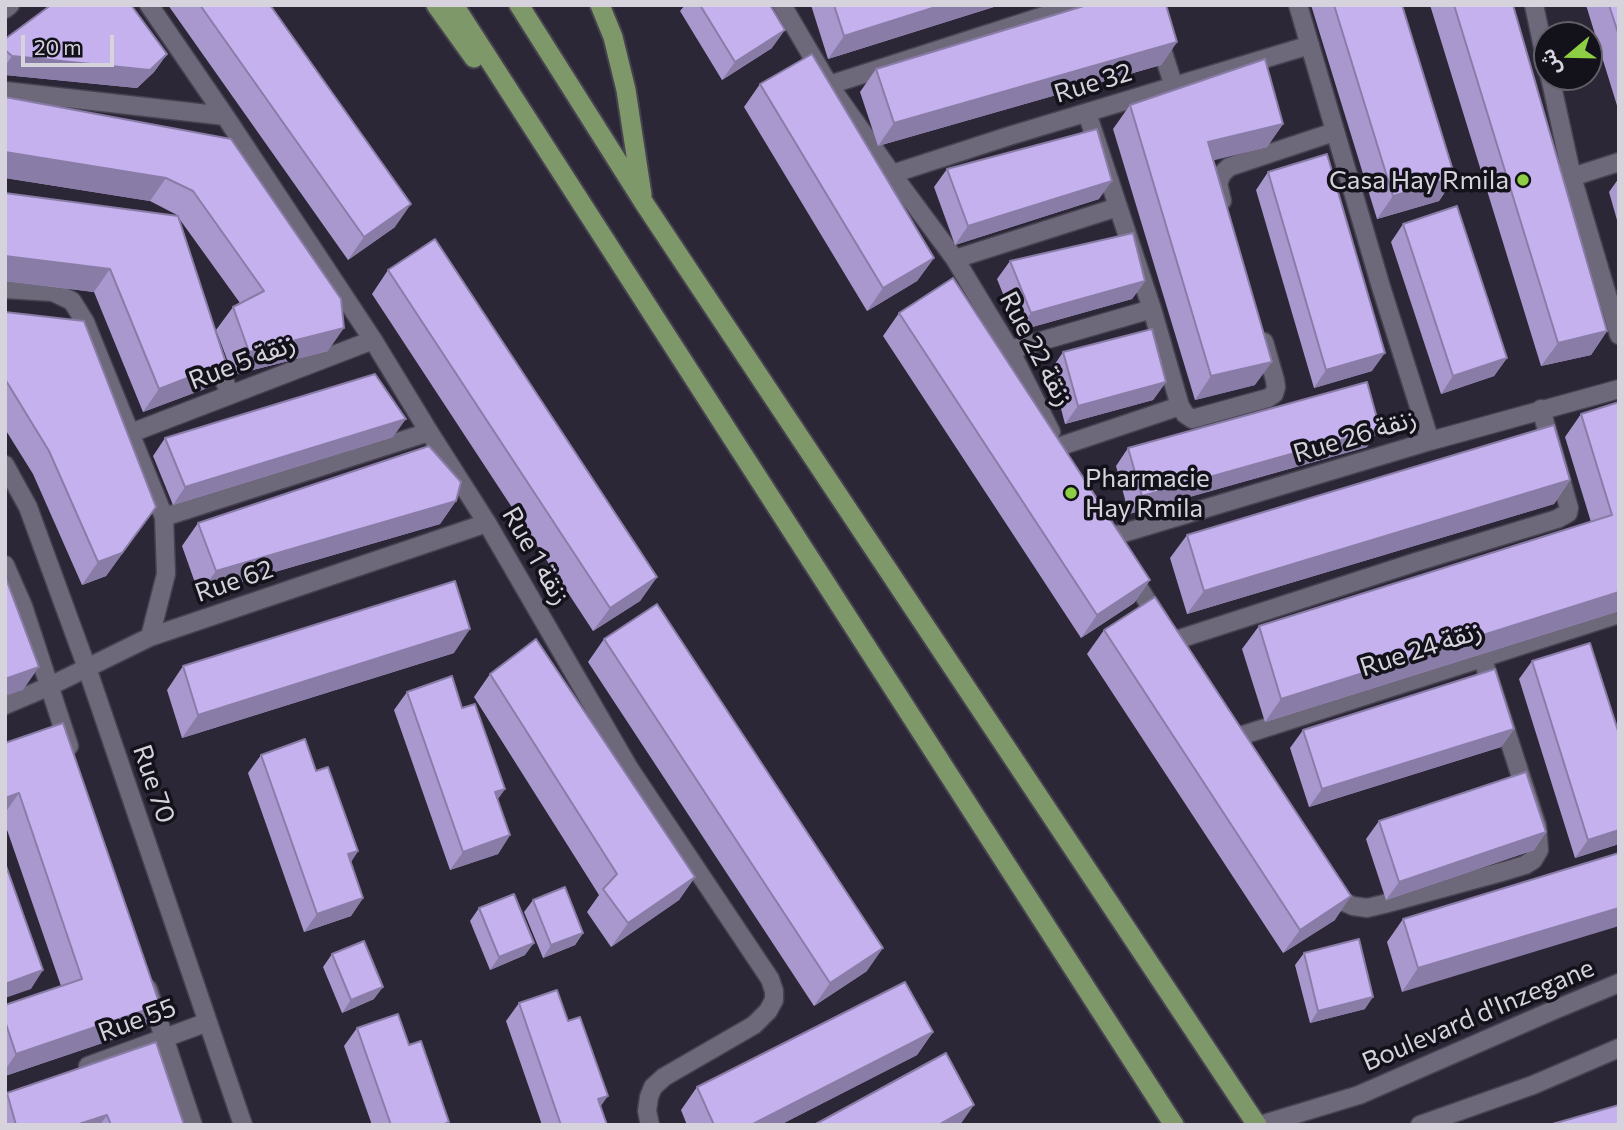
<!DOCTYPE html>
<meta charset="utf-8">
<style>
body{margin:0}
#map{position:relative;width:1624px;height:1130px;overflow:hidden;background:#2c2737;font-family:Commissioner,"Noto Sans Arabic",sans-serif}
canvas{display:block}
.frame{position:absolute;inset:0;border:7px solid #d6d3dd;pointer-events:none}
.north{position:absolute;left:1533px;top:21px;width:70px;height:70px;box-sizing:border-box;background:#131119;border:2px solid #615f67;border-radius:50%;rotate:251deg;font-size:19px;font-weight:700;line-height:28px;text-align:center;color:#d6d3dd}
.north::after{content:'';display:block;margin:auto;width:24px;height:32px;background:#8dce45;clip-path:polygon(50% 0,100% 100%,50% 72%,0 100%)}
.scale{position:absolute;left:21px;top:35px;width:93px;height:32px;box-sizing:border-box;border:4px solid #d6d3dd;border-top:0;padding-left:9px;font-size:21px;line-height:24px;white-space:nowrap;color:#d6d3dd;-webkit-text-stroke:5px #131119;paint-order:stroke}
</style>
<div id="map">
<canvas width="1624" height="1130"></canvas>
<div class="frame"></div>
<div class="north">ش</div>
<div class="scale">20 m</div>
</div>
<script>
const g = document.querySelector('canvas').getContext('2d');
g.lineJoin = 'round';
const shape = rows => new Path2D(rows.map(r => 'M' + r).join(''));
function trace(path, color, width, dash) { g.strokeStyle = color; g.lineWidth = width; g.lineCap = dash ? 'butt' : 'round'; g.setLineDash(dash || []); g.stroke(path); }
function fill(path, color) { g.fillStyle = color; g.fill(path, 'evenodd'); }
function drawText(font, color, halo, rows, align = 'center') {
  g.font = font + ' Commissioner,"Noto Sans Arabic",sans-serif'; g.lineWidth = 7; g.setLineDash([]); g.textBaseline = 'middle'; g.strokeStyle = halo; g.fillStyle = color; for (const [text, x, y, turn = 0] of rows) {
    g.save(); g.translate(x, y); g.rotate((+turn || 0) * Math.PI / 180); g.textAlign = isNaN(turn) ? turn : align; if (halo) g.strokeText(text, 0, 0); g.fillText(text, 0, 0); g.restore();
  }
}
const minor = shape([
 [149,5,225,116,373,340,429,432,487,523,629,768,770,979,774,991,774,1000,768,1011,754,1025,664,1077,653,1087,649,1097,647,1111,650,1125],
 [782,5,829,85,892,174,955,259,1010,350,1051,432],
 [1148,5,1174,87],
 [1298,5,1381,287,1430,441],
 [1534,5,1547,66],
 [5,9,10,5],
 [1550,77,1572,177,1619,335],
 [829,85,1078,5],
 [5,91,225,116],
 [892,174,1009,136,1310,45],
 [1572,177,1619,162],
 [1222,201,1218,183,1222,174,1229,167,1334,132],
 [955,259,1118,207],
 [5,289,53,292,72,301,85,322,164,517,166,574,150,637],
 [1010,350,1152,309],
 [212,352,230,394],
 [1180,406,1185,414,1192,419,1268,398,1274,394,1276,387,1275,380,1264,342],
 [131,433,373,340],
 [1058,447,1180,406,1152,309,1087,113],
 [5,465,28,507,87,668,243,1125],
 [164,517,429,432],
 [1107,538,1430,441,1619,389],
 [5,565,23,606,69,746],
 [1129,572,1159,620],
 [1173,641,1416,562,1557,519,1568,513,1569,508,1541,409],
 [5,705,50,686,150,637,487,523],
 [1240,736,1619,614],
 [1331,887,1344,902,1353,906,1367,908,1384,904,1505,871,1525,865,1533,860,1539,850,1537,826,1482,657],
 [148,989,193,1125],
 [88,1066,208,1022]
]);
const tertiary = shape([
 [1260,1125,1359,1095,1554,1010,1619,983],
 [1420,1125,1533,1085,1619,1048]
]);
const trunk = shape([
 [436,5,474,58],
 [454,5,1174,1125],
 [519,5,644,203,1257,1125],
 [600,5,613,37,626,90,642,195]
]);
const wall = shape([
 [168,5,270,5,395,227,348,260],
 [685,5,770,5,772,48,722,80,680,11],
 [811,5,1000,5,828,59],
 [1311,5,1402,5,1455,177,1439,201,1377,219],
 [1430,5,1513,5,1607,331,1591,355,1541,366],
 [1586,5,1619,5,1619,112],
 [5,39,167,54,154,72,137,88,5,75],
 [1177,42,1161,65,878,146,860,92,876,69],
 [760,84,934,258,917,281,867,311,744,107],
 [5,97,231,139,328,351,233,375,216,330,233,307,240,303,178,217,210,387,143,412,94,292,5,281,178,216,177,215,150,201,5,178],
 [1130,105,1283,124,1267,147,1213,160,1255,385,1195,400,1113,129],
 [947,169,1099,199,955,245,934,187],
 [1268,172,1372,371,1314,388,1256,190],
 [1619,178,1619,227,1609,192],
 [1403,224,1507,358,1494,376,1441,394,1391,242],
 [1010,261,1145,281,1132,299,1018,331,997,279],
 [388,270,657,577,640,601,593,631,372,294],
 [5,312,156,507,106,576,82,585,33,474,5,429],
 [899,313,1150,580,1134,603,1081,638,883,336],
 [1063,352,1166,382,1153,400,1065,424,1051,370],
 [1619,402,1619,611,1265,722,1242,649,1259,626,1591,522,1565,437,1581,414],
 [393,437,173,505,153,456,165,438],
 [1367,447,1129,514,1116,466,1128,448],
 [1570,480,1554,504,1187,614,1170,558,1187,535],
 [456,501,440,524,199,594,182,546,198,523],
 [1104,630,1335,920,1283,953,1087,654],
 [604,639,867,971,814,1006,588,662],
 [454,653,182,738,167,690,183,666],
 [1532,661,1619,734,1619,844,1575,858,1519,679],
 [490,674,695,877,679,900,611,947,587,912,599,895,474,697],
 [407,692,462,708,505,789,497,800,510,835,498,854,450,870,394,710],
 [1514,729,1501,747,1309,807,1290,748,1303,730],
 [5,743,144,1029,5,1076,5,1005,61,986,5,824],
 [261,755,316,771,358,851,351,862,363,898,351,916,304,932,248,773],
 [1379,821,1546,832,1534,850,1386,900,1366,839],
 [1619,853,1402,992,1387,942,1403,919],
 [533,900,583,933,575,945,543,958,524,912],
 [479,908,525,955,490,970,470,921],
 [1304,953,1365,1009,1310,1023,1295,965],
 [332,954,374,999,342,1013,323,967],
 [519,1003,607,1125,542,1125,506,1021],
 [357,1028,409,1045,448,1125,372,1125,344,1046],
 [933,1032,917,1055,780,1125,687,1125,681,1110,697,1087],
 [7,1093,184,1125,5,1125,5,1096]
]);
const shadedWall = shape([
 [942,5,1000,5,828,59,844,36],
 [785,30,772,48,722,80,735,62],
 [1177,42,1161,65,878,146,894,123],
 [167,54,154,72,137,88,5,75,5,66,12,56],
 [1283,124,1267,147,1191,166,1208,142],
 [5,152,166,178,150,201,5,178],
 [1455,177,1439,201,1377,219,1393,196],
 [1112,181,1099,199,955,245,968,226],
 [411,204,395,227,348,260,364,237],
 [5,256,110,269,94,292,5,281],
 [934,258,917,281,867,311,883,288],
 [1145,281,1132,299,1018,331,1031,313],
 [344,328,328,351,233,375,249,352],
 [1607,331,1591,355,1541,366,1558,343],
 [1385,353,1372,371,1314,388,1326,370],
 [1507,358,1494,376,1441,394,1453,376],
 [1272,362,1255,385,1195,400,1211,376],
 [226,363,210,387,143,412,159,389],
 [1166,382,1153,400,1065,424,1078,406],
 [406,419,393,437,173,505,185,487],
 [1380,429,1367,447,1129,514,1142,496],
 [1570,480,1554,504,1187,614,1204,591],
 [456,501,440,524,199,594,216,571],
 [156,507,106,576,82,585,98,562],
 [657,577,640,601,593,631,610,608],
 [1150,580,1134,603,1081,638,1097,615],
 [1619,592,1619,611,1265,722,1281,699],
 [470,629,454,653,182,738,198,715],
 [39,667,23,690,5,696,5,679],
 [1514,729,1501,747,1309,807,1322,789],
 [505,789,492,807,495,792],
 [19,793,5,813,5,798],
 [1619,830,1619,844,1575,858,1588,840],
 [1546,832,1534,850,1386,900,1399,882],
 [510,835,498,854,450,870,463,852],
 [358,851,346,869,348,854],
 [695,877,679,900,611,947,628,923],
 [1351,896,1335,920,1283,953,1300,930],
 [363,898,351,916,304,932,317,914],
 [1619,908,1619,926,1402,992,1418,968],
 [583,933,575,945,543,958,551,945],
 [534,943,525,955,490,970,499,957],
 [883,948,867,971,814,1006,830,983],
 [43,970,31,989,5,998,5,984],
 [383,987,374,999,342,1013,351,1000],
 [1373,997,1365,1009,1310,1023,1318,1011],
 [160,1005,144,1029,5,1076,5,1070,16,1054],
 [933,1032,917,1055,780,1125,751,1125],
 [608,1096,595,1114,598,1099],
 [974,1105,960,1125,938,1125],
 [107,1115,100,1125,76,1125]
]);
const building = shape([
 [51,5,131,5,167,54,150,70,12,56,5,50,5,39,51,5],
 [200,5,270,5,411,204,364,237,200,5],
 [700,5,770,5,785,30,735,62,700,5],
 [834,5,942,5,844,36,834,5],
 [1087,5,1166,5,1177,42,894,123,876,69,1087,5],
 [1334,5,1402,5,1455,177,1393,196,1334,5],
 [1454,5,1513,5,1607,331,1558,343,1454,5],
 [1609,5,1619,5,1619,36,1609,5],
 [812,54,934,258,883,288,760,84,812,54],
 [1265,59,1283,124,1208,142,1272,362,1211,376,1130,105,1265,59],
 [5,97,231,139,341,299,344,328,249,352,233,307,264,291,193,191,166,178,5,152,5,97],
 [1097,129,1112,181,968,226,947,169,1097,129],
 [1327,154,1385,353,1326,370,1268,172,1327,154],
 [5,193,178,216,226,363,159,389,110,269,5,256,5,193],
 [1457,206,1507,358,1453,376,1403,224,1457,206],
 [1133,233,1145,281,1031,313,1010,261,1133,233],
 [435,239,657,577,610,608,388,270,435,239],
 [953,278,1150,580,1097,615,899,313,953,278],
 [5,312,84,321,156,507,122,553,98,562,49,451,5,379,5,312],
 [1152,329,1166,382,1078,406,1063,352,1152,329],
 [375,374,406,419,185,487,165,438,375,374],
 [1367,382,1380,429,1142,496,1128,448,1367,382],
 [1619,402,1619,592,1281,699,1259,626,1612,515,1581,414,1619,402],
 [1554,425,1570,480,1204,591,1187,535,1554,425],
 [429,446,461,482,456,501,216,571,198,523,429,446],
 [5,576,39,667,5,679,5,576],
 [455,581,470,629,198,715,183,666,455,581],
 [1155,597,1351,896,1300,930,1104,630,1155,597],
 [657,604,883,948,830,983,604,639,657,604],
 [536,639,695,877,628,923,603,889,617,874,490,674,536,639],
 [1590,643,1619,734,1619,830,1588,840,1532,661,1590,643],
 [1495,669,1514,729,1322,789,1303,730,1495,669],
 [452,676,462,708,475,704,505,789,495,792,510,835,463,852,407,692,452,676],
 [63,723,160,1005,16,1054,5,1021,5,1005,82,979,19,793,5,798,5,743,63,723],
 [305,739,316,771,328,767,358,851,348,854,363,898,317,914,261,755,305,739],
 [1526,772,1546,832,1399,882,1379,821,1526,772],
 [1619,853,1619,908,1418,968,1403,919,1619,853],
 [5,863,43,970,5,984,5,863],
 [565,887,583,933,551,945,533,900,565,887],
 [514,894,534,943,499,957,479,908,514,894],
 [1359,939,1373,997,1318,1011,1304,953,1359,939],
 [364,941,383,987,351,1000,332,954,364,941],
 [905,982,933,1032,751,1125,714,1125,697,1087,905,982],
 [557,990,568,1021,580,1017,608,1096,598,1099,607,1125,561,1125,519,1003,557,990],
 [398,1014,409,1045,421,1041,449,1122,442,1125,391,1125,357,1028,398,1014],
 [156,1042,184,1125,111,1125,107,1115,76,1125,16,1125,7,1093,156,1042],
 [946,1053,974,1105,938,1125,814,1125,946,1053],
 [1619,1105,1619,1125,1549,1125,1619,1105]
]);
const markers = [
 [1523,180,7,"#8dce45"],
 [1071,493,7,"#8dce45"]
];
const streetNames = [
 ["Rue 32",1093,83,-17],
 ["Rue 22 زنقة",1036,349,62],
 ["Rue 5 زنقة",242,362,-21],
 ["Rue 26 زنقة",1355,436,-17],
 ["Rue 1 زنقة",536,556,60],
 ["Rue 62",234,581,-19],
 ["Rue 24 زنقة",1421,649,-18],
 ["Rue 70",154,784,71],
 ["Boulevard d'Inzegane",1478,1015,-23],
 ["Rue 55",137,1020,-20]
];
const poiNames = [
 ["Casa Hay Rmila",1509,180],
 ["Pharmacie",1085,478,"left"],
 ["Hay Rmila",1085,508,"left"]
];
trace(minor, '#464250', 21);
trace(tertiary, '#464250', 21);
trace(trunk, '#464250', 23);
trace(minor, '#6e687b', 18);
trace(tertiary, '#6e687b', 18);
trace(trunk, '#7f986a', 19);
fill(wall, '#a998cd');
fill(shadedWall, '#897ca7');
fill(building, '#c4b1ee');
trace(building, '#897ca7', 2);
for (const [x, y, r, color] of markers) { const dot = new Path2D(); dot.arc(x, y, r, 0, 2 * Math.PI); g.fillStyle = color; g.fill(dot); trace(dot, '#131119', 2.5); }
drawText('26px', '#d6d3dd', '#131119', streetNames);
drawText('26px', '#d6d3dd', '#131119', poiNames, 'right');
</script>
